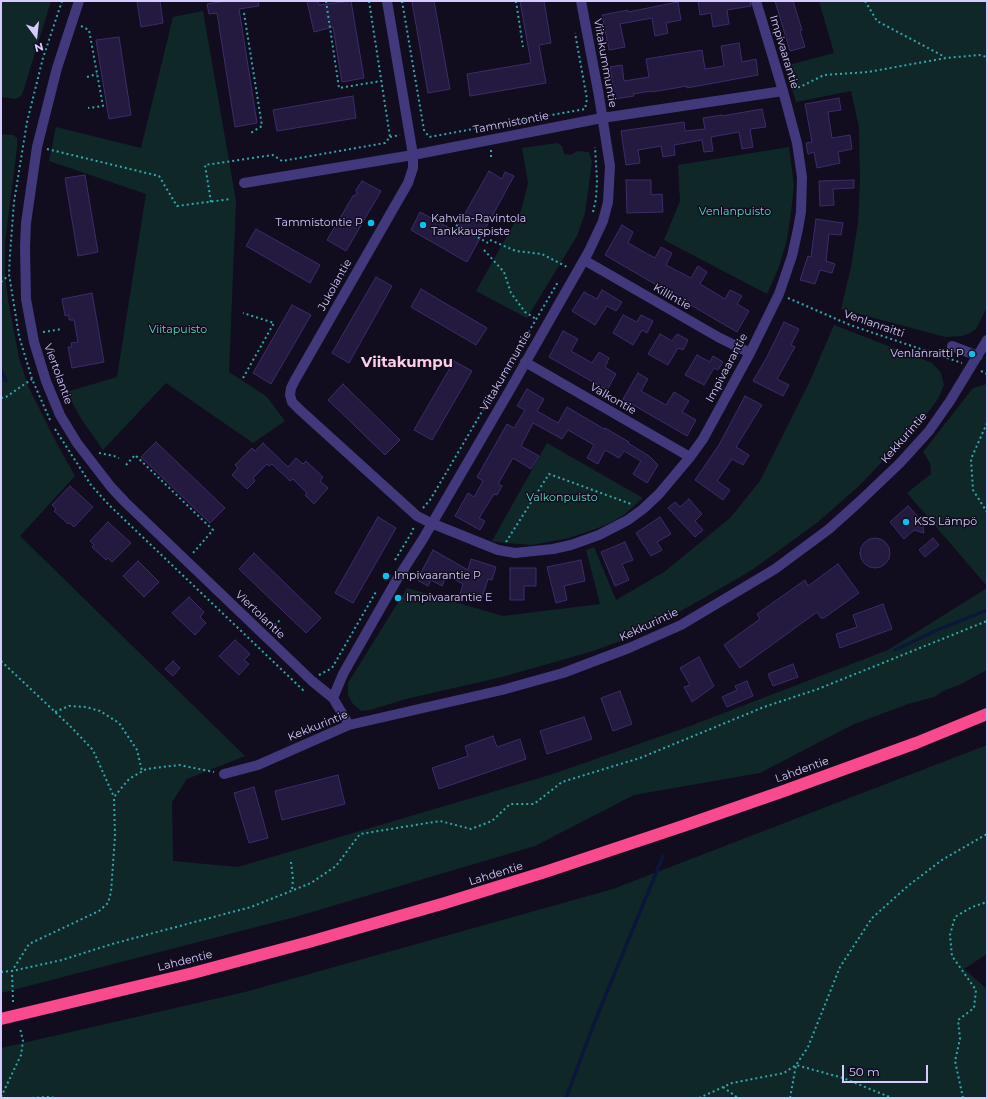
<!DOCTYPE html>
<meta charset="utf-8">
<style>
body{margin:0}
#map{position:relative;width:988px;height:1099px;overflow:hidden;background:#110d1e;font-family:Montserrat,sans-serif}
canvas{display:block}
.frame{position:absolute;inset:0;border:2px solid #d6cbfe;pointer-events:none}
.north{position:absolute;left:16px;top:16px;width:40px;height:40px;-webkit-text-stroke:3px #110d1e;paint-order:stroke;rotate:165deg;font-size:11px;font-weight:700;line-height:16px;text-align:center;color:#d6cbfe}
.north::after{content:'';display:block;margin:auto;width:14px;height:18px;background:#d6cbfe;clip-path:polygon(50% 0,100% 100%,50% 72%,0 100%)}
.scale{position:absolute;left:842px;top:1065px;width:86px;height:18px;box-sizing:border-box;border:2px solid #d6cbfe;border-top:0;padding-left:5px;font-size:12px;line-height:14px;white-space:nowrap;color:#d6cbfe;-webkit-text-stroke:3px #110d1e;paint-order:stroke}
</style>
<div id="map">
<canvas width="988" height="1099"></canvas>
<div class="frame"></div>
<div class="north">N</div>
<div class="scale">50 m</div>
</div>
<script>
const g = document.querySelector('canvas').getContext('2d');
g.lineJoin = 'round';
function fill(path, color) { g.fillStyle = color; g.fill(path, 'evenodd'); }
const shape = rows => new Path2D(rows.map(r => 'M' + r).join(''));
function trace(path, color, width, dash) { g.strokeStyle = color; g.lineWidth = width; g.lineCap = dash ? 'butt' : 'round'; g.setLineDash(dash || []); g.stroke(path); }
function drawText(font, color, halo, rows, align = 'center') {
  g.font = font + ' Montserrat,sans-serif'; g.lineWidth = 3; g.setLineDash([]); g.textBaseline = 'middle'; g.strokeStyle = halo; g.fillStyle = color; for (const [text, x, y, turn = 0] of rows) {
    g.save(); g.translate(x, y); g.rotate((+turn || 0) * Math.PI / 180); g.textAlign = isNaN(turn) ? turn : align; if (halo) g.strokeText(text, 0, 0); g.fillText(text, 0, 0); g.restore();
  }
}
const green = shape([
 [1,1,51,1,22,95,16,99,1,97],
 [819,1,987,1,987,307,976,329,970,333,962,336,945,337,841,309,851,267,858,223,860,180,859,127,851,91,796,102,785,66,834,53],
 [203,11,236,201,229,372,266,396,285,421,253,443,166,383,103,450,82,420,66,392,117,377,146,194,49,161,56,127,141,148,173,17],
 [1,134,13,135,17,138,17,148,5,242,5,275,8,300,19,358,28,386,57,444,75,476,20,536,245,756,187,779,172,802,173,861,238,867,553,774,690,726,888,650,987,588,987,670,959,685,943,691,934,697,908,704,852,725,760,773,634,795,535,846,295,917,1,993],
 [557,143,562,146,564,154,571,155,577,151,589,152,592,162,585,213,577,236,527,318,476,291,521,211,528,183,522,148],
 [789,147,794,186,791,212,787,240,779,267,767,294,664,240,680,201,678,165],
 [834,325,932,363,941,373,944,385,938,399,923,419,860,485,818,522,752,570,688,607,626,639,593,651,562,660,502,677,406,699,370,710,361,711,353,704,348,695,348,683,407,588,503,616,600,604,586,550,594,547,616,600,664,572,730,518,760,481,809,383],
 [987,384,987,586,907,493,931,474,930,463,923,452,973,388],
 [547,443,643,498,625,514,614,521,598,528,569,538,532,545,505,543,492,541],
 [987,745,987,954,964,969,987,989,987,1098,1,1098,1,1048,245,992,613,889]
]);
const stream = shape([
 [1,370,6,381],
 [895,650,935,631,987,610],
 [566,1098,593,1026,663,856]
]);
const building = shape([
 [137,1,160,1,163,23,141,27,137,1],
 [226,1,258,1,259,6,239,9,257,123,235,127,217,13,209,14,207,4,226,1],
 [307,1,318,1,319,5,351,1,364,78,342,82,333,27,314,32,307,1],
 [418,1,434,1,450,89,428,93,412,2,418,1],
 [520,1,544,1,551,43,539,45,546,83,470,96,467,74,531,63,520,1],
 [698,1,750,1,751,6,727,10,729,24,713,27,711,13,700,15,698,1],
 [775,1,793,1,802,30,800,31,805,47,790,51,775,1],
 [678,2,681,20,666,23,668,33,655,36,652,18,620,24,625,47,609,50,602,15,628,10,628,12,678,2],
 [119,37,131,115,109,119,96,40,119,37],
 [739,43,742,62,756,59,758,75,687,88,687,86,652,92,651,91,633,94,634,96,615,99,610,67,622,65,624,81,649,77,646,59,702,50,705,69,724,66,721,46,739,43],
 [353,96,356,118,277,131,273,110,353,96],
 [839,98,841,110,828,112,832,138,850,135,852,149,838,152,840,163,817,168,814,152,808,154,806,143,812,142,805,104,839,98],
 [762,109,766,127,750,129,753,147,742,149,739,132,711,137,713,151,704,152,702,140,674,145,675,155,663,157,661,146,638,150,640,163,626,165,621,131,684,122,685,131,705,129,703,118,722,115,722,116,762,109],
 [489,171,502,179,505,172,514,176,467,262,411,230,420,212,455,231,489,171],
 [85,175,98,252,78,256,65,178,85,175],
 [626,180,651,180,651,195,662,194,663,212,627,213,626,180],
 [854,180,854,188,833,189,834,205,820,206,819,181,854,180],
 [362,181,381,191,346,251,327,240,353,196,357,194,356,190,362,181],
 [816,219,843,223,841,235,829,234,826,261,835,264,832,273,820,270,815,284,800,280,808,256,811,257,816,219],
 [622,225,633,232,628,243,655,258,661,247,672,253,666,265,691,278,698,266,707,272,700,284,725,299,730,290,742,296,737,304,749,311,737,332,605,255,622,225],
 [256,229,320,265,310,283,246,246,256,229],
 [376,277,392,286,349,363,332,353,376,277],
 [421,289,487,328,476,345,411,307,421,289],
 [602,290,622,302,616,311,607,306,595,325,572,311,584,292,597,299,602,290],
 [92,293,104,362,72,368,68,347,72,347,71,343,78,342,74,320,69,320,69,315,65,316,62,299,92,293],
 [292,305,311,315,271,384,253,373,292,305],
 [623,315,637,322,641,315,653,321,647,333,642,330,633,345,613,333,623,315],
 [784,322,799,329,791,345,795,347,777,379,789,385,783,396,753,381,767,357,784,322],
 [563,331,578,339,571,351,592,363,599,352,609,358,605,367,616,374,607,390,549,357,563,331],
 [660,334,672,341,677,334,688,340,683,350,678,348,668,365,648,354,660,334],
 [697,355,710,362,713,356,723,362,718,370,714,368,704,385,685,375,697,355],
 [454,361,472,371,432,440,414,430,454,361],
 [638,373,648,379,641,391,666,405,674,392,689,401,682,412,696,420,687,436,623,399,638,373],
 [343,384,400,440,385,455,328,400,343,384],
 [527,389,544,399,537,411,558,423,567,407,604,429,605,428,629,442,628,443,649,456,658,465,647,483,633,474,641,461,624,451,619,458,605,450,598,464,587,458,594,445,568,430,562,439,533,423,521,446,539,456,531,469,513,458,498,484,502,486,497,495,494,494,479,518,485,521,480,530,455,516,468,493,474,497,483,481,477,477,507,424,514,428,525,410,517,406,527,389],
 [745,396,762,405,736,447,749,455,743,465,732,459,717,481,730,490,723,500,695,480,719,445,745,396],
 [156,442,225,508,210,523,141,457,156,442],
 [263,443,288,467,296,458,303,464,306,461,323,477,320,481,328,488,314,504,305,495,307,493,293,479,290,481,272,464,269,466,267,464,253,478,255,481,247,489,232,475,238,468,235,465,252,448,255,451,263,443],
 [70,486,93,507,74,527,70,523,68,524,54,511,56,509,52,505,70,486],
 [689,499,702,514,695,521,703,530,695,537,668,508,675,502,680,507,689,499],
 [908,506,922,521,924,533,914,530,904,539,890,522,908,506],
 [378,517,396,528,353,603,335,593,378,517],
 [660,517,671,534,657,542,662,550,651,556,636,533,660,517],
 [108,522,131,543,112,562,108,558,106,560,92,547,94,545,90,541,108,522],
 '860 553a15 15 0 1 1 30 0a15 15 0 1 1-30 0Z',
 [933,538,939,545,925,557,919,550,933,538],
 [625,542,633,560,622,564,629,580,615,586,601,552,625,542],
 [433,550,468,570,471,559,496,567,492,580,488,579,481,601,460,594,463,584,447,575,442,586,431,580,428,586,417,580,433,550],
 [254,553,321,618,306,633,239,569,254,553],
 [581,560,585,581,564,586,567,600,556,603,547,567,581,560],
 [138,561,159,582,144,597,123,576,138,561],
 [838,564,859,593,824,618,821,618,817,612,740,668,724,645,760,619,757,614,805,580,808,586,838,564],
 [510,568,536,568,536,586,524,586,524,600,510,600,510,568],
 [189,597,204,612,200,617,206,623,195,635,172,613,189,597],
 [883,604,892,629,840,648,836,634,857,627,853,615,883,604],
 [235,640,250,654,244,660,249,664,239,675,219,656,235,640],
 [699,657,714,686,692,702,684,687,690,685,680,668,699,657],
 [173,661,180,668,173,676,165,669,173,661],
 [793,664,798,677,773,686,768,674,793,664],
 [747,681,753,696,727,707,722,697,737,690,735,686,747,681],
 [620,691,632,724,613,731,601,698,620,691],
 [584,717,592,739,547,754,540,731,584,717],
 [493,736,497,747,520,739,526,759,439,789,432,768,468,756,465,746,493,736],
 [338,775,345,804,282,820,275,791,338,775],
 [254,787,268,838,249,843,234,793,254,787]
]);
const path = shape([
 [326,1,339,88,381,81],
 [402,1,424,130,429,137,585,109,587,99,575,33],
 [516,1,523,47],
 [865,1,877,21,945,57],
 [244,13,262,126,249,134],
 [81,26,89,30,103,106,88,108],
 [87,77,97,74],
 [793,88,800,87,824,75,868,72,946,58,979,55,987,57],
 [390,137,400,135],
 [47,149,159,176,177,206,231,199],
 [491,150,491,160],
 [211,202,205,165,273,155,282,161,385,143,390,137,369,1],
 [593,212,596,199,597,180,595,147],
 [456,225,488,243],
 [490,240,516,251,542,254,567,267],
 [484,250,504,272,511,293,525,312,536,319],
 [1,282,9,275],
 [788,298,850,325,962,363],
 [43,332,62,329],
 [981,371,987,374],
 [243,378,274,323,243,313],
 [1,398,6,397,32,379],
 [50,420,32,379,19,336,9,274,10,254,14,202,27,122,43,58,62,1],
 [987,423,971,459,973,490,987,512],
 [55,429,91,485,108,504,303,690,304,689],
 [99,453,114,456,119,458],
 [126,465,135,455,213,530,193,553],
 [423,508,430,500,446,473,558,282],
 [506,542,549,474,631,504],
 [395,560,412,532,414,526],
 [271,629,281,619],
 [1,661,70,726,93,750,114,797],
 [319,675,332,668,377,590],
 [55,712,69,706,86,707,100,711,119,723,137,750,142,771],
 [291,862,293,879,292,890],
 [1,972,12,971,62,960,112,944,251,907,311,883,336,866,360,834,440,821,471,829,492,821,510,804,534,804,562,782,640,758,764,707,818,689,987,621],
 [13,1002,12,971,29,944,99,911,108,903,111,892,115,836,114,797,129,779,146,769,179,765,214,772],
 [723,1087,738,1098],
 [1,1097,21,1055,23,1041,20,1028],
 [32,1098,47,1097,55,1098],
 [699,1098,732,1083,784,1073,796,1065,808,1047,840,967,872,918,909,885,942,860,987,834],
 [790,1098,796,1065,843,1078,892,1098],
 [963,1098,955,1061,960,1039,958,1020,974,1008,976,990,952,956,950,935,955,917,972,907,987,902]
]);
const minor = shape([
 [79,1,57,68,37,147,26,223,25,247,26,299,34,342,46,381,60,415,77,443,111,487,125,502,312,681,333,698,349,725],
 [387,1,413,155,413,168,408,183,295,380,291,388,290,395,292,402,300,410,417,516,431,523,498,550,515,553,553,549,571,545,599,535,628,520,643,509,659,494,690,457,703,439,750,353,779,294,792,256,798,229,801,212,802,177,797,143,783,91,756,1],
 [244,183,413,155,602,118,783,91],
 [584,260,718,337,750,353],
 [952,346,978,356],
 [525,362,690,457],
 [333,698,343,674,396,581,423,539,511,388,589,251,603,221,608,202,610,166,599,96,581,1],
 [224,774,258,765,349,725,502,690,563,673,629,648,681,625,775,569,829,529,859,502,900,463,929,431,950,401,987,340]
]);
const highway = shape([
 [1,1019,193,973,309,942,445,903,545,872,683,826,781,792,916,743,987,714]
]);
const markers = [
 [371,223,4,"#07c2ee"],
 [423,225,4,"#07c2ee"],
 [972,354,4,"#07c2ee"],
 [906,522,4,"#07c2ee"],
 [386,576,4,"#07c2ee"],
 [398,598,4,"#07c2ee"]
];
const streetNames = [
 ["Impivaarantie",784,52,73],
 ["Viitakummuntie",605,63,80],
 ["Tammistontie",511,123,-11],
 ["Jukolantie",335,285,-61],
 ["Killintie",672,297,30],
 ["Venlanraitti",874,324,19],
 ["Impivaarantie",727,368,-62],
 ["Viitakummuntie",506,371,-60],
 ["Viertolantie",58,374,70],
 ["Valkontie",613,399,30],
 ["Kekkurintie",904,438,-49],
 ["Viertolantie",260,615,44],
 ["Kekkurintie",649,625,-25],
 ["Kekkurintie",318,726,-22],
 ["Lahdentie",802,770,-20],
 ["Lahdentie",496,874,-17],
 ["Lahdentie",185,961,-14]
];
const parkNames = [
 ["Venlanpuisto",735,212],
 ["Viitapuisto",178,330],
 ["Valkonpuisto",562,498]
];
const poiNames = [
 ["Kahvila-Ravintola",431,219],
 ["Tankkauspiste",431,232],
 ["Tammistontie P",363,223,"right"],
 ["Venlanraitti P",964,354,"right"],
 ["KSS Lämpö",914,522],
 ["Impivaarantie P",394,576],
 ["Impivaarantie E",406,598]
];
const districtNames = [
 ["Viitakumpu",407,363]
];
fill(green, '#102728');
trace(stream, '#0a173a', 3.5);
fill(building, '#24193f');
trace(building, '#3e2c6a', 1);
trace(path, '#30a9ac', 2, [2, 3]);
trace(minor, '#41397c', 10);
trace(highway, '#fa4a8e', 12);
for (const [x, y, r, color] of markers) { const dot = new Path2D(); dot.arc(x, y, r, 0, 2 * Math.PI); g.fillStyle = color; g.fill(dot); trace(dot, '#110d1e', 1.5); }
drawText('11px', '#d6cbfe', '#110d1e', streetNames);
drawText('11px', '#5adbc6', '#110d1e', parkNames);
drawText('11px', '#d6cbfe', '#110d1e', poiNames, 'left');
drawText('bold 15px', '#fecde8', '#110d1e', districtNames);
</script>
